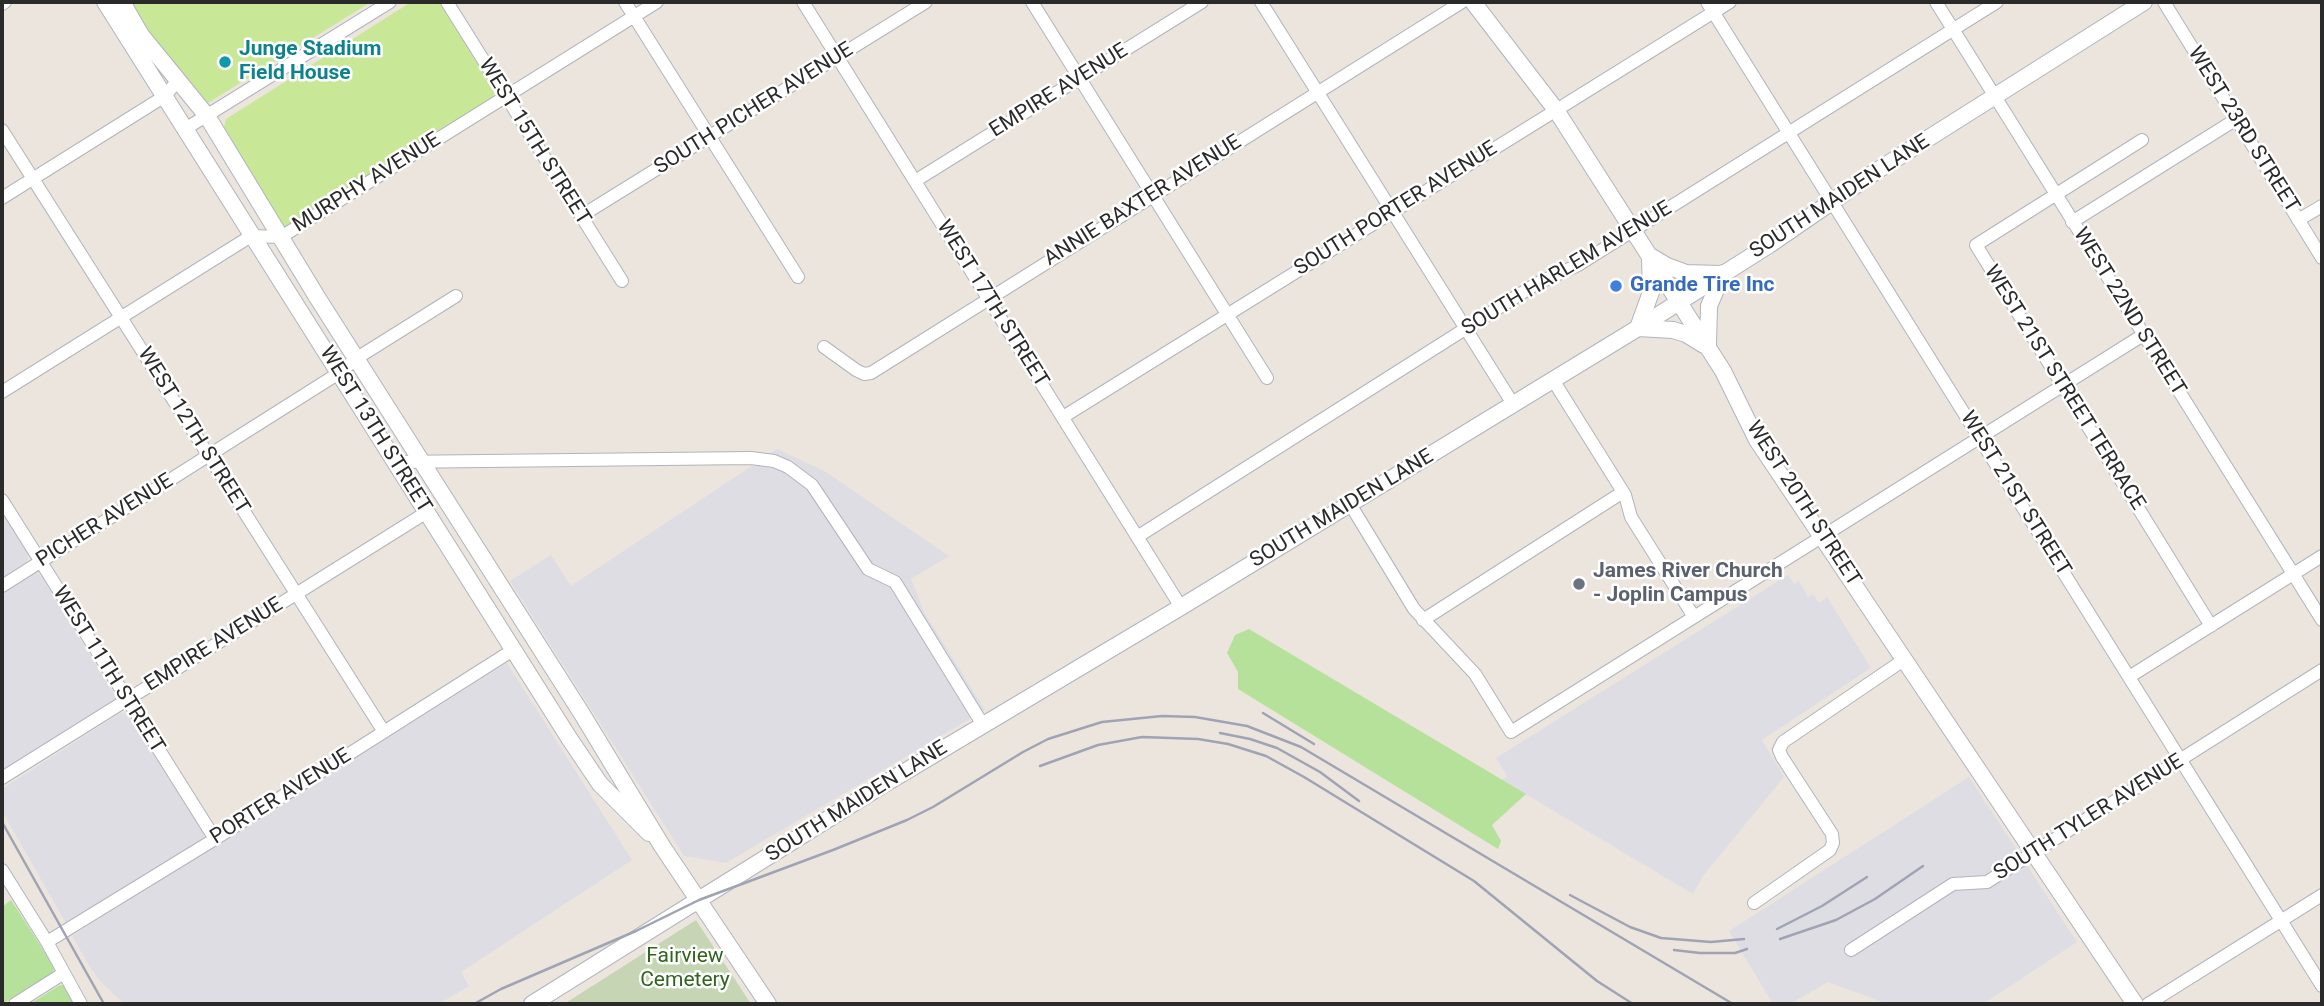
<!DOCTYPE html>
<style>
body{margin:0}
#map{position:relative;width:2324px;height:1006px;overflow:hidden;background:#ece5dd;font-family:Roboto,sans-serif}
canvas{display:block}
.frame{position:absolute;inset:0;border:4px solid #2a2a2a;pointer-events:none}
</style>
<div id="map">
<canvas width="2324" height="1006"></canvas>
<div class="frame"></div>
</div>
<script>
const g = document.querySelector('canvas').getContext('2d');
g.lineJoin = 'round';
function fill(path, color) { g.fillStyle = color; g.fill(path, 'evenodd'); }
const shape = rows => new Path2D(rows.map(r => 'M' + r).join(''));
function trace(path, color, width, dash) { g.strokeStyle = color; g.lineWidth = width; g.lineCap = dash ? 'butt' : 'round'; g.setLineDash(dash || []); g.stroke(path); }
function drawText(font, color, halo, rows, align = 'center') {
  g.font = font + ' Roboto,sans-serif'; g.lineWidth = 5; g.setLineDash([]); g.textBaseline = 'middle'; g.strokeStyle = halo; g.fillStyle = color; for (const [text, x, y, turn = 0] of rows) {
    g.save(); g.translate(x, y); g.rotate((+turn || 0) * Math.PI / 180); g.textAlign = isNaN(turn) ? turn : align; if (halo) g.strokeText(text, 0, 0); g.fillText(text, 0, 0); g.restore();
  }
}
const industrial = shape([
 [777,449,826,472,949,556,911,579,924,612,985,710,726,863,684,856,510,581,551,555,571,586],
 [2,513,28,554,28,559,23,565,2,579],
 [36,573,41,576,116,697,115,701,2,771,2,594],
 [1788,575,1794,584,1799,581,1808,597,1813,594,1819,603,1827,597,1871,668,1762,740,1784,777,1703,876,1693,894,1502,780,1507,776,1496,758],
 [507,663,632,860,461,972,469,986,439,1004,124,1004,100,981,90,967,72,936],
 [120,713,128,714,203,832,204,836,202,840,67,925,2,811,2,789],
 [1969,777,2077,942,1983,1004,1888,1004,1828,982,1790,1004,1773,1004,1729,931]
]);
const green = shape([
 [1249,629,1526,794,1492,825,1501,841,1498,849,1238,689,1238,672,1227,653,1235,635],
 [11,900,53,965,54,970,51,974,2,1004,2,907],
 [60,985,65,986,77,1004,30,1004]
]);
const cemetery = shape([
 [696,920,751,1004,564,1004]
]);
const pitch = shape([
 [125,2,371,2,208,103,201,100],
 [411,2,439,2,494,90,494,97,288,226,283,227,232,149,231,138,224,127,226,119]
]);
const street = shape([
 [447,2,622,281],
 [625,2,798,277],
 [803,2,1181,607],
 [1032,2,1267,378],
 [1261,2,1513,404],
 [1707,2,2322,986],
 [1936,2,2322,620],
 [2164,2,2322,258],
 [2,4,5,2],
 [185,129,390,2],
 [2,130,384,732],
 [2142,140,1976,245,2211,626],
 [915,181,1202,2],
 [2,198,165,96,178,80],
 [581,216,926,2],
 [2298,220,2322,206],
 [2072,222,2235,120],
 [824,347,856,370,864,374,871,373,1462,2],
 [1553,380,1625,495,1631,517,1694,617],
 [2,392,251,236,281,237,657,2],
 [1063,417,1730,2],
 [395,462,751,458,774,461,788,467,812,485,868,569,895,582,983,725],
 [2,500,215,839],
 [1350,504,1414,609,1475,674,1511,732,2143,335],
 [1137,537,1536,284,1578,265,1997,2],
 [2,586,339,373,357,358,456,296],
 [1423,620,1623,492],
 [2129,677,2322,556],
 [2,778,427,512],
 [2,870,47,942,81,1004],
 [1754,903,1830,850,1833,843,1832,834,1782,757,1779,750,1783,742,1905,659],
 [47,942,215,839,513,650],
 [1851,950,1953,884,1987,882,2322,670],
 [15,1004,64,973],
 [2148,1004,2322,895]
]);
const secondary = shape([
 [105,2,569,738,600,784,649,833],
 [122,2,141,35,207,116,317,297,582,714,662,846,768,1004],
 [1473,2,1556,110,1723,371,1757,440,2135,1004],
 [1652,257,1667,266,1686,273,1720,274],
 [1650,258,1651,292,1638,328,1673,330,1686,334,1704,345],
 [1708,345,1709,306,1723,273],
 [532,1004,881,786,1181,607,1638,328,1769,245,1875,172,2144,2]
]);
const rail = shape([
 [1263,713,1314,744],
 [1220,733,1250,739,1277,748,1320,772,1359,801],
 [1040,766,1098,745,1142,737,1198,739,1228,744,1266,756,1304,777,1474,881,1597,981,1633,1004],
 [2,822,104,1004],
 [1570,895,1630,927,1661,938,1711,942,1744,939],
 [1777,929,1822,906,1867,877],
 [1780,939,1836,920,1875,899,1923,866],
 [1674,950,1700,953,1735,953,1747,949],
 [474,1004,501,989,636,931,699,900,833,850,907,820,933,807,1023,752,1048,739,1102,722,1162,716,1195,717,1247,726,1301,747,1733,1004]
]);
const markers = [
 [225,62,7,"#0f9aa8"],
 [1616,286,7,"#3f7fe0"],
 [1579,584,7,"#6b7280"]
];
const cultureNames = [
 ["Junge Stadium",239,50],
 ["Field House",239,74]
];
const streetNames = [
 ["EMPIRE AVENUE",1059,91,-32],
 ["SOUTH PICHER AVENUE",754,109,-32],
 ["WEST 23RD STREET",2243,130,58],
 ["WEST 15TH STREET",534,142,58],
 ["MURPHY AVENUE",367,183,-32],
 ["SOUTH MAIDEN LANE",1840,197,-33],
 ["ANNIE BAXTER AVENUE",1143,201,-32],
 ["SOUTH PORTER AVENUE",1396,209,-32],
 ["SOUTH HARLEM AVENUE",1567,269,-31],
 ["WEST 17TH STREET",992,304,58],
 ["WEST 22ND STREET",2129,312,58],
 ["WEST 21ST STREET TERRACE",2064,388,58],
 ["WEST 13TH STREET",375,430,58],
 ["WEST 12TH STREET",193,431,58],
 ["WEST 21ST STREET",2015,494,58],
 ["WEST 20TH STREET",1803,504,57],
 ["SOUTH MAIDEN LANE",1342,509,-31],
 ["PICHER AVENUE",105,521,-32],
 ["EMPIRE AVENUE",214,645,-32],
 ["WEST 11TH STREET",108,670,58],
 ["PORTER AVENUE",281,797,-32],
 ["SOUTH MAIDEN LANE",857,802,-32],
 ["SOUTH TYLER AVENUE",2089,818,-32]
];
const shopNames = [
 ["Grande Tire Inc",1630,286]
];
const worshipNames = [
 ["James River Church",1593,572],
 ["- Joplin Campus",1593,596]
];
const parkNames = [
 ["Fairview",685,957],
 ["Cemetery",685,981]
];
fill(industrial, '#dfdde4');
fill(green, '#b6e19b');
fill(cemetery, '#c6d5b4');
fill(pitch, '#c9e897');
trace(street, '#b0b4bd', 14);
trace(secondary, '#b0b4bd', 18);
trace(street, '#fff', 12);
trace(secondary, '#fff', 16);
trace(rail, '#a0a3b4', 2.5);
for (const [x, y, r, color] of markers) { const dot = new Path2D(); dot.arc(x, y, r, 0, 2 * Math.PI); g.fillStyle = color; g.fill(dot); trace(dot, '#fff', 2.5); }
drawText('bold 21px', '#0d838f', '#fff', cultureNames, 'left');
drawText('21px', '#2a2a2a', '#fff', streetNames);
drawText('bold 21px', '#366cbe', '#fff', shopNames, 'left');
drawText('bold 21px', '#5b616d', '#fff', worshipNames, 'left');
drawText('21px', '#2f651c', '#fff', parkNames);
</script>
